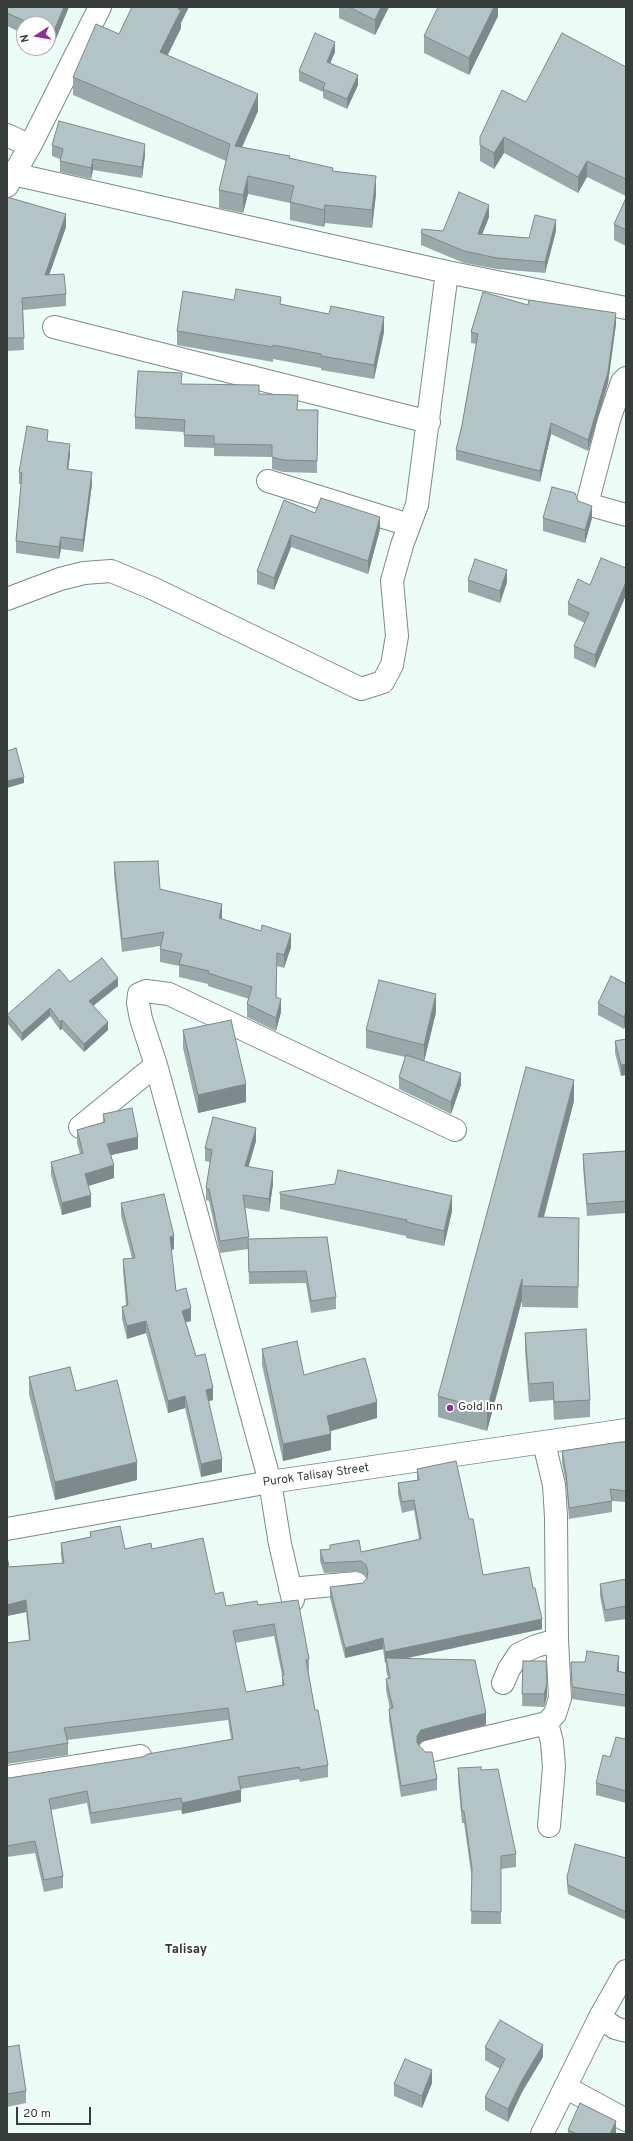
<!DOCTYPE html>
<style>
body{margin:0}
#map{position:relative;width:633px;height:2141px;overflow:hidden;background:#ecfdf7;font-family:Overpass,sans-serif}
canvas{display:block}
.frame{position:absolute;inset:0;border:8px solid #373d3b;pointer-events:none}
.north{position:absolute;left:16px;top:16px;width:40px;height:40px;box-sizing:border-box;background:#fff;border:1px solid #afb1b1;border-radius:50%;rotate:258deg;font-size:11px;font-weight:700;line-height:16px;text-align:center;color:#373d3b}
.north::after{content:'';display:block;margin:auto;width:14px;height:18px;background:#8f2f98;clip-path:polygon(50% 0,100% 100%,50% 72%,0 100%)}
.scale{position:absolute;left:16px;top:2107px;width:75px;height:18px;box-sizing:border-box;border:2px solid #373d3b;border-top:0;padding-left:5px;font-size:12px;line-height:14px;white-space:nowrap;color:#373d3b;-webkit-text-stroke:3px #fff;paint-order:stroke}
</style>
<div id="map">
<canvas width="633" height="2141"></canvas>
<div class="frame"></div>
<div class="north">N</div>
<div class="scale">20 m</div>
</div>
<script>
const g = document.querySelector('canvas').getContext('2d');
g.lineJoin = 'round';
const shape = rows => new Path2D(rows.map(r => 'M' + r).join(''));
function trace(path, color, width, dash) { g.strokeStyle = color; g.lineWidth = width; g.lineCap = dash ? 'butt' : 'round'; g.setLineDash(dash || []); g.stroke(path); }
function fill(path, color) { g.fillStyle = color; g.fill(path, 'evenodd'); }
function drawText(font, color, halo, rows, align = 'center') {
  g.font = font + ' Overpass,sans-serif'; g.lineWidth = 4; g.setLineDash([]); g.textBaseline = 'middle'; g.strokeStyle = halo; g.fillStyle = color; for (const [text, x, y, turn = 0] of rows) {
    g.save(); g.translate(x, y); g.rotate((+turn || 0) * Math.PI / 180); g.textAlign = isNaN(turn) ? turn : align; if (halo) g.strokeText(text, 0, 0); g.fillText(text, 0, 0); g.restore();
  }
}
const street = shape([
 [7,135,30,146],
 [13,174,447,272,626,308],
 [7,186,30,146,100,7],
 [54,327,429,422],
 [626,378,622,382,609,420,587,504,626,515],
 [268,481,409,525],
 [7,599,60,579,84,573,111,571,152,588,361,689,383,682,392,665,397,636,392,581,402,545,417,505,447,272],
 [80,1127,156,1065],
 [290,1589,356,1583],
 [293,1600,280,1544,270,1482,156,1065,141,1019,138,1003,139,994,146,991,169,994,455,1130],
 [503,1683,509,1669,519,1654,536,1646,557,1640],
 [547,1723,552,1742,554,1767,549,1826],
 [429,1751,547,1723,555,1714,560,1698,557,1640,556,1517,554,1485,544,1443],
 [7,1777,140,1756],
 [600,2017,615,2028,626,2031],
 [565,2087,626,2120],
 [542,2134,600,2017,626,1971]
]);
const secondary = shape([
 [7,1529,270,1482,626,1430]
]);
const wall = shape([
 [8,7,69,7,53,46,48,44,48,24,24,24,24,34,7,26,7,9],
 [339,7,389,7,375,35,339,18],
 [498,7,498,16,469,75,424,53,424,36],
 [181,23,181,28,168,55,258,111,242,147,290,158,333,171,376,194,372,228,325,223,324,227,290,220,290,203,248,194,243,213,219,208,219,190,226,161,73,95,73,77,119,34],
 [335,52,330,63,358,85,347,109,323,98,323,92,299,81,299,71],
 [626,67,626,196,587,177,578,193,504,153,494,169,480,161,480,137,526,102],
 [52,145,145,155,142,178,93,170,91,179,60,172,60,159,52,156],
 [7,197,66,227,49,275,66,294,66,306,23,310,24,350,7,351],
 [626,198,626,246,614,240,614,224],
 [489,217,482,234,529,238,556,231,545,273,497,269,464,263,421,245,421,233,443,231],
 [626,254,626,275,625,274,625,258],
 [234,300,281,304,384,332,374,379,321,370,321,368,273,359,273,362,177,345,177,331],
 [528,305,616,324,608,383,588,451,551,434,540,482,456,460,456,450,462,425,476,344,471,343,471,332],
 [182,384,259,394,298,410,318,410,317,473,283,472,272,469,272,457,214,456,214,448,184,447,184,432,135,429,135,417],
 [48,441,70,455,68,469,92,484,83,552,61,549,59,559,16,553,16,541,21,484,19,484,19,472],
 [284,500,315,513,380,529,368,574,291,547,274,590,257,584,257,571],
 [543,518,592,518,585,543,543,531],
 [626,568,626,595,595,668,574,658,574,646,585,623,568,615,568,603,590,585],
 [468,580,507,582,500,603,468,592],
 [114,862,160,889,222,917,222,919,291,947,284,968,277,966,276,997,281,1012,276,1031,247,1017,247,1004,249,999,208,986,208,984,179,977,179,966,160,962,160,946,122,952,114,875],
 [70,982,118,986,93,1006,108,1030,84,1052,62,1029,60,1030,50,1016,22,1041,7,1023,7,1015],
 [626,984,624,1029,598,1015,598,1003],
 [436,1012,424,1061,461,1085,451,1114,399,1089,399,1077,405,1057,366,1048,366,1030],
 [183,1030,246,1102,198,1113,183,1048],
 [626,1039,621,1076,615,1053,615,1041],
 [574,1101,544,1217,579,1239,578,1308,522,1307,522,1300,487,1431,438,1417,438,1396],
 [103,1114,138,1149,111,1155,114,1178,88,1186,91,1207,62,1215,51,1175,51,1162,80,1154,77,1143,77,1130,103,1122],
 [256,1141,248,1167,273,1184,269,1212,245,1208,249,1239,327,1237,336,1297,336,1309,311,1313,306,1283,249,1284,248,1249,220,1253,209,1201,206,1200,206,1188,210,1162,205,1161,205,1148],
 [626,1151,626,1213,587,1216,583,1167,583,1154],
 [335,1184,452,1211,444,1246,406,1238,406,1236,280,1209,280,1192],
 [121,1203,174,1249,171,1250,176,1291,191,1321,186,1322,196,1356,213,1400,208,1401,222,1472,201,1477,185,1408,168,1413,146,1333,127,1339,122,1319,122,1307,126,1305,123,1271,123,1259,132,1258,121,1216],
 [525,1333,590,1400,590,1417,554,1420,553,1400,529,1402,525,1351],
 [262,1349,304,1375,377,1418,331,1431,331,1450,283,1461,262,1365],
 [29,1377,76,1391,137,1480,55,1500,29,1394],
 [626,1442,626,1502,612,1501,612,1512,569,1519,566,1484,562,1463,562,1451],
 [417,1469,469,1519,483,1575,533,1588,542,1629,404,1659,486,1725,421,1742,419,1745,437,1779,437,1790,401,1797,389,1720,389,1709,390,1709,386,1690,386,1679,388,1678,386,1670,386,1662,385,1663,383,1649,345,1658,330,1598,330,1587,363,1583,367,1578,366,1576,361,1572,324,1573,320,1561,320,1550,330,1549,330,1545,361,1552,419,1539,414,1510,402,1513,398,1494,398,1483,417,1480],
 [90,1532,125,1549,152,1549,215,1594,226,1606,258,1605,309,1659,309,1671,308,1671,315,1710,328,1765,328,1777,300,1782,299,1779,241,1789,241,1802,182,1814,181,1810,91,1824,87,1803,51,1810,63,1876,63,1888,44,1892,35,1853,7,1857,7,1777,9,1778,142,1757,231,1739,228,1720,67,1740,68,1743,68,1755,7,1764,7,1643,29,1640,26,1612,7,1616,7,1556,9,1567,62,1563,61,1555,61,1543,90,1537],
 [274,1636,282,1675,282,1685,246,1692,235,1643],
 [626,1579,626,1619,605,1622,600,1596,600,1584],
 [523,1661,547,1696,544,1707,522,1706],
 [571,1662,619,1669,619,1671,626,1673,626,1707,572,1699],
 [626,1733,626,1803,596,1795,596,1783,610,1757,625,1739],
 [458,1768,481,1770,516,1854,516,1867,501,1869,501,1924,471,1924,472,1880,464,1823,462,1823,458,1781],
 [626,1858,626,1920,568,1894,567,1885,567,1877],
 [7,2047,26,2091,26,2103,7,2107],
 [485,2047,543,2057,522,2092,508,2122,485,2110,485,2097,500,2069,485,2060],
 [432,2083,422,2108,394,2096,394,2084],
 [568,2130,616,2133,616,2134,568,2134]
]);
const shadedWall = shape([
 [64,7,69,7,53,46,53,33],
 [179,7,189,7,181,23,181,28,160,70,160,52],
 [381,7,389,7,375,35,375,20],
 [494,7,498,7,498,16,469,75,469,58],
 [335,42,335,52,327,71,327,62],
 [358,75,358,85,347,109,347,99],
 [258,94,258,111,235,163,235,146],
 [504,137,504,153,494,169,494,153],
 [145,144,145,155,142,178,142,167],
 [93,159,93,170,91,179,91,168],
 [587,161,587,177,578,193,578,177],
 [248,176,248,194,243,213,243,195],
 [376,176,376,194,372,228,372,210],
 [325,205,325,223,324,227,324,210],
 [489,205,489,217,478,245,478,234],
 [66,214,66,227,45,287,45,275],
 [556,220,556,231,545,273,545,262],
 [616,313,616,324,608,383,588,451,588,440],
 [384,317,384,332,374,379,374,365],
 [551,423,551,434,540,482,540,471],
 [70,444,70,455,67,480,67,469],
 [92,472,92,484,83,552,83,540],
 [592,506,592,518,585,543,585,530],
 [380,517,380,529,368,574,368,561],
 [291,535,291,547,274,590,274,578],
 [61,537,61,549,59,559,59,547],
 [507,570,507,582,500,603,500,591],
 [626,582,626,595,595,668,595,655],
 [24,777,24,783,7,788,7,781],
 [222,904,222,917,219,931,219,918],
 [291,934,291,947,284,968,284,955],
 [277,953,277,966,276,1010,276,997],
 [118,978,118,986,89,1009,89,1001],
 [436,994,436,1012,424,1062,424,1045],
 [281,999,281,1012,276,1031,276,1018],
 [50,1008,50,1016,22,1041,22,1033],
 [626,1012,626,1024,624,1029,624,1017],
 [62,1020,62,1029,60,1030,60,1022],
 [108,1022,108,1030,84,1052,84,1044],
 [626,1064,626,1075,621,1076,621,1065],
 [461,1073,461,1085,451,1114,451,1102],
 [574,1080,574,1101,538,1238,538,1217],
 [246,1084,246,1102,198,1113,198,1095],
 [256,1128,256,1141,245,1179,245,1166],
 [138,1137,138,1149,107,1156,107,1144],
 [114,1165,114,1178,85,1187,85,1174],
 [273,1171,273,1184,269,1212,269,1199],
 [91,1195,91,1207,62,1215,62,1203],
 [452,1196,452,1211,444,1246,444,1231],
 [174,1236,174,1249,170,1250,170,1237],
 [522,1279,522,1300,487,1431,487,1410],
 [191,1308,191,1321,182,1323,182,1311],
 [146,1321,146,1333,127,1339,127,1326],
 [213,1388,213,1400,206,1402,206,1390],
 [185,1396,185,1408,168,1413,168,1401],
 [377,1402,377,1418,327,1432,327,1416],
 [331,1434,331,1450,283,1461,283,1444],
 [222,1459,222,1472,201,1477,201,1464],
 [137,1462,137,1480,55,1500,55,1482],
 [26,1600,26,1612,7,1616,7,1605],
 [542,1619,542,1629,387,1662,386,1658,386,1662,385,1663,385,1652],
 [383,1638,383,1649,345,1658,345,1648],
 [619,1656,619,1669,617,1684,617,1671],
 [547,1684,547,1696,544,1707,544,1694],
 [486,1713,486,1725,421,1742,417,1747,417,1736,421,1730],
 [241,1790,241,1802,182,1814,182,1803],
 [543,2045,543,2057,522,2092,508,2122,508,2109,522,2080],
 [432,2070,432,2083,422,2108,422,2096],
 [616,2121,616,2134,610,2134]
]);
const building = shape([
 [8,7,64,7,53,33,48,31,48,24,32,24,7,13,7,9,8,7],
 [132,7,179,7,178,9,181,10,160,52,258,94,235,146,290,156,289,158,333,168,332,171,376,176,372,210,325,205,324,210,290,202,294,186,248,176,243,195,219,190,230,144,73,77,96,24,119,34,132,7],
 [349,7,381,7,375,20,349,7],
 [438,7,494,7,469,58,424,36,438,7],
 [315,33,335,42,327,62,358,75,347,99,323,89,325,83,299,71,315,33],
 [562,33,626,67,626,179,587,161,578,177,504,137,494,153,480,145,480,137,502,90,526,102,562,33],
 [59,121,145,144,142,167,93,159,91,168,60,161,63,149,52,145,59,121],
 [459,192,489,205,478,234,529,238,535,215,556,220,545,262,497,258,464,251,421,233,422,229,443,231,459,192],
 [7,197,66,214,45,275,64,274,66,294,22,298,24,338,7,338,7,197],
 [626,198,626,230,614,224,626,198],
 [236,289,281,297,280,304,329,314,331,306,384,317,374,365,321,356,321,354,273,345,273,347,177,331,183,291,234,300,236,289],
 [483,292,528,305,529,300,616,313,608,372,588,440,551,423,540,471,456,450,462,425,478,334,471,332,483,292],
 [138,371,182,373,181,384,259,385,259,394,298,395,297,410,318,410,317,461,283,460,272,457,272,445,214,444,214,436,184,435,185,420,135,417,138,371],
 [27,426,48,430,47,441,70,444,67,469,92,472,83,540,61,537,59,547,16,541,22,473,19,472,27,426],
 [552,487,575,493,578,501,592,506,585,530,543,518,552,487],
 [321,498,380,517,368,561,291,535,274,578,257,571,284,500,315,513,321,498],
 [601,558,626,568,626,582,595,655,574,646,589,613,568,603,578,579,590,585,601,558],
 [475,559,507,570,500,591,468,580,475,559],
 [16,748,24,777,7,781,7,751,16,748],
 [158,861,160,889,222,904,219,918,261,931,262,925,291,934,284,955,277,953,276,997,281,999,276,1018,247,1004,252,987,208,973,209,971,179,964,182,954,160,949,164,932,122,939,114,862,158,861],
 [102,958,118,978,89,1001,108,1022,84,1044,62,1020,60,1022,50,1008,22,1033,7,1015,59,969,70,982,102,958],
 [611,976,626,984,626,1012,624,1017,598,1003,611,976],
 [379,980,436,994,424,1045,366,1030,379,980],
 [231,1020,246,1084,198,1095,183,1030,231,1020],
 [626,1039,626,1064,621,1065,615,1041,626,1039],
 [406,1055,461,1073,451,1102,399,1077,406,1055],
 [526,1067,574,1080,538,1217,579,1218,578,1287,522,1286,522,1279,487,1410,438,1396,526,1067],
 [132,1108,138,1137,107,1144,114,1165,85,1174,91,1195,62,1203,51,1162,83,1153,77,1130,105,1122,103,1114,132,1108],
 [213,1117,256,1128,245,1166,273,1171,269,1199,243,1195,249,1237,220,1241,209,1189,206,1188,212,1150,205,1148,213,1117],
 [626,1151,626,1201,587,1204,583,1154,626,1151],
 [338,1170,452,1196,444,1231,406,1222,407,1220,280,1194,280,1192,335,1184,338,1170],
 [164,1194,174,1236,170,1237,176,1291,186,1288,191,1308,182,1311,196,1356,205,1354,213,1388,206,1390,222,1459,201,1464,185,1396,168,1401,146,1321,127,1326,122,1307,128,1305,123,1259,135,1258,121,1203,164,1194],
 [327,1237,336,1297,311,1301,306,1271,249,1272,248,1239,327,1237],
 [586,1329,590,1400,554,1402,553,1382,529,1384,525,1333,586,1329],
 [297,1341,304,1375,365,1358,377,1402,327,1416,331,1434,283,1444,262,1349,297,1341],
 [70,1367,76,1391,117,1380,137,1462,55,1482,29,1377,70,1367],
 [620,1442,626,1442,626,1491,610,1489,612,1501,569,1508,566,1473,562,1451,620,1442],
 [456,1461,469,1519,473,1519,483,1575,529,1567,533,1588,535,1588,542,1619,385,1652,383,1638,345,1648,330,1587,363,1583,367,1578,368,1571,366,1565,361,1561,324,1563,320,1550,330,1549,330,1545,359,1540,361,1552,421,1539,414,1500,402,1502,398,1483,419,1480,417,1469,456,1461],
 [120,1526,125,1549,151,1543,152,1549,203,1538,215,1594,223,1592,226,1606,257,1601,258,1605,298,1600,309,1659,306,1660,315,1710,318,1710,328,1765,300,1770,299,1767,238,1777,241,1790,182,1803,181,1798,91,1813,87,1791,49,1799,63,1876,44,1880,35,1841,7,1846,7,1777,9,1778,142,1757,148,1754,233,1739,228,1708,64,1728,68,1743,7,1753,7,1643,30,1640,26,1600,7,1605,7,1556,9,1567,64,1563,61,1543,91,1537,90,1532,120,1526],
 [274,1624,284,1675,282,1675,284,1685,246,1692,233,1631,274,1624],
 [626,1579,626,1606,605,1610,600,1584,626,1579],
 [587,1651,619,1656,617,1671,626,1673,626,1695,572,1687,571,1662,585,1662,587,1651],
 [386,1658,475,1660,486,1713,421,1730,417,1736,417,1743,425,1752,432,1752,437,1779,401,1786,389,1709,393,1708,386,1679,390,1678,386,1658],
 [523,1661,546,1661,547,1684,544,1694,522,1694,523,1661],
 [626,1733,626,1791,596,1783,603,1755,610,1757,616,1737,625,1739,626,1733],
 [481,1767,481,1770,498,1769,516,1854,501,1856,501,1912,471,1911,472,1868,464,1811,462,1811,458,1768,481,1767],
 [575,1844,626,1858,626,1912,568,1885,567,1877,575,1844],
 [500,2020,543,2045,522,2080,508,2109,485,2097,505,2059,485,2047,500,2020],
 [19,2045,26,2091,7,2094,7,2047,19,2045],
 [405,2059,432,2070,422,2096,394,2084,405,2059],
 [580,2103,616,2121,610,2134,577,2134,568,2130,580,2103]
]);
const markers = [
 [450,1408,4,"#8f2f98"]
];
const poiNames = [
 ["Gold Inn",458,1408]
];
const streetNames = [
 ["Purok Talisay Street",316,1476,-8]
];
const neighbourhoodNames = [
 ["Talisay",186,1950]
];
trace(street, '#7b8b85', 24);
trace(secondary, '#7b8b85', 24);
trace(street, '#fff', 22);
trace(secondary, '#fff', 22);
fill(wall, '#99a9a9');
fill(shadedWall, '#7d898a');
fill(building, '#b2c4c5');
trace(building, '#7d898a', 1);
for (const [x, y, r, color] of markers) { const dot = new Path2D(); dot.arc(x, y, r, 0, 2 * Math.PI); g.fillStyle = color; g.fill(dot); trace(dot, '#fff', 1.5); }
drawText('12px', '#373d3b', '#fff', poiNames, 'left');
drawText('12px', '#373d3b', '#fff', streetNames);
drawText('bold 13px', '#2b3834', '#fff', neighbourhoodNames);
</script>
